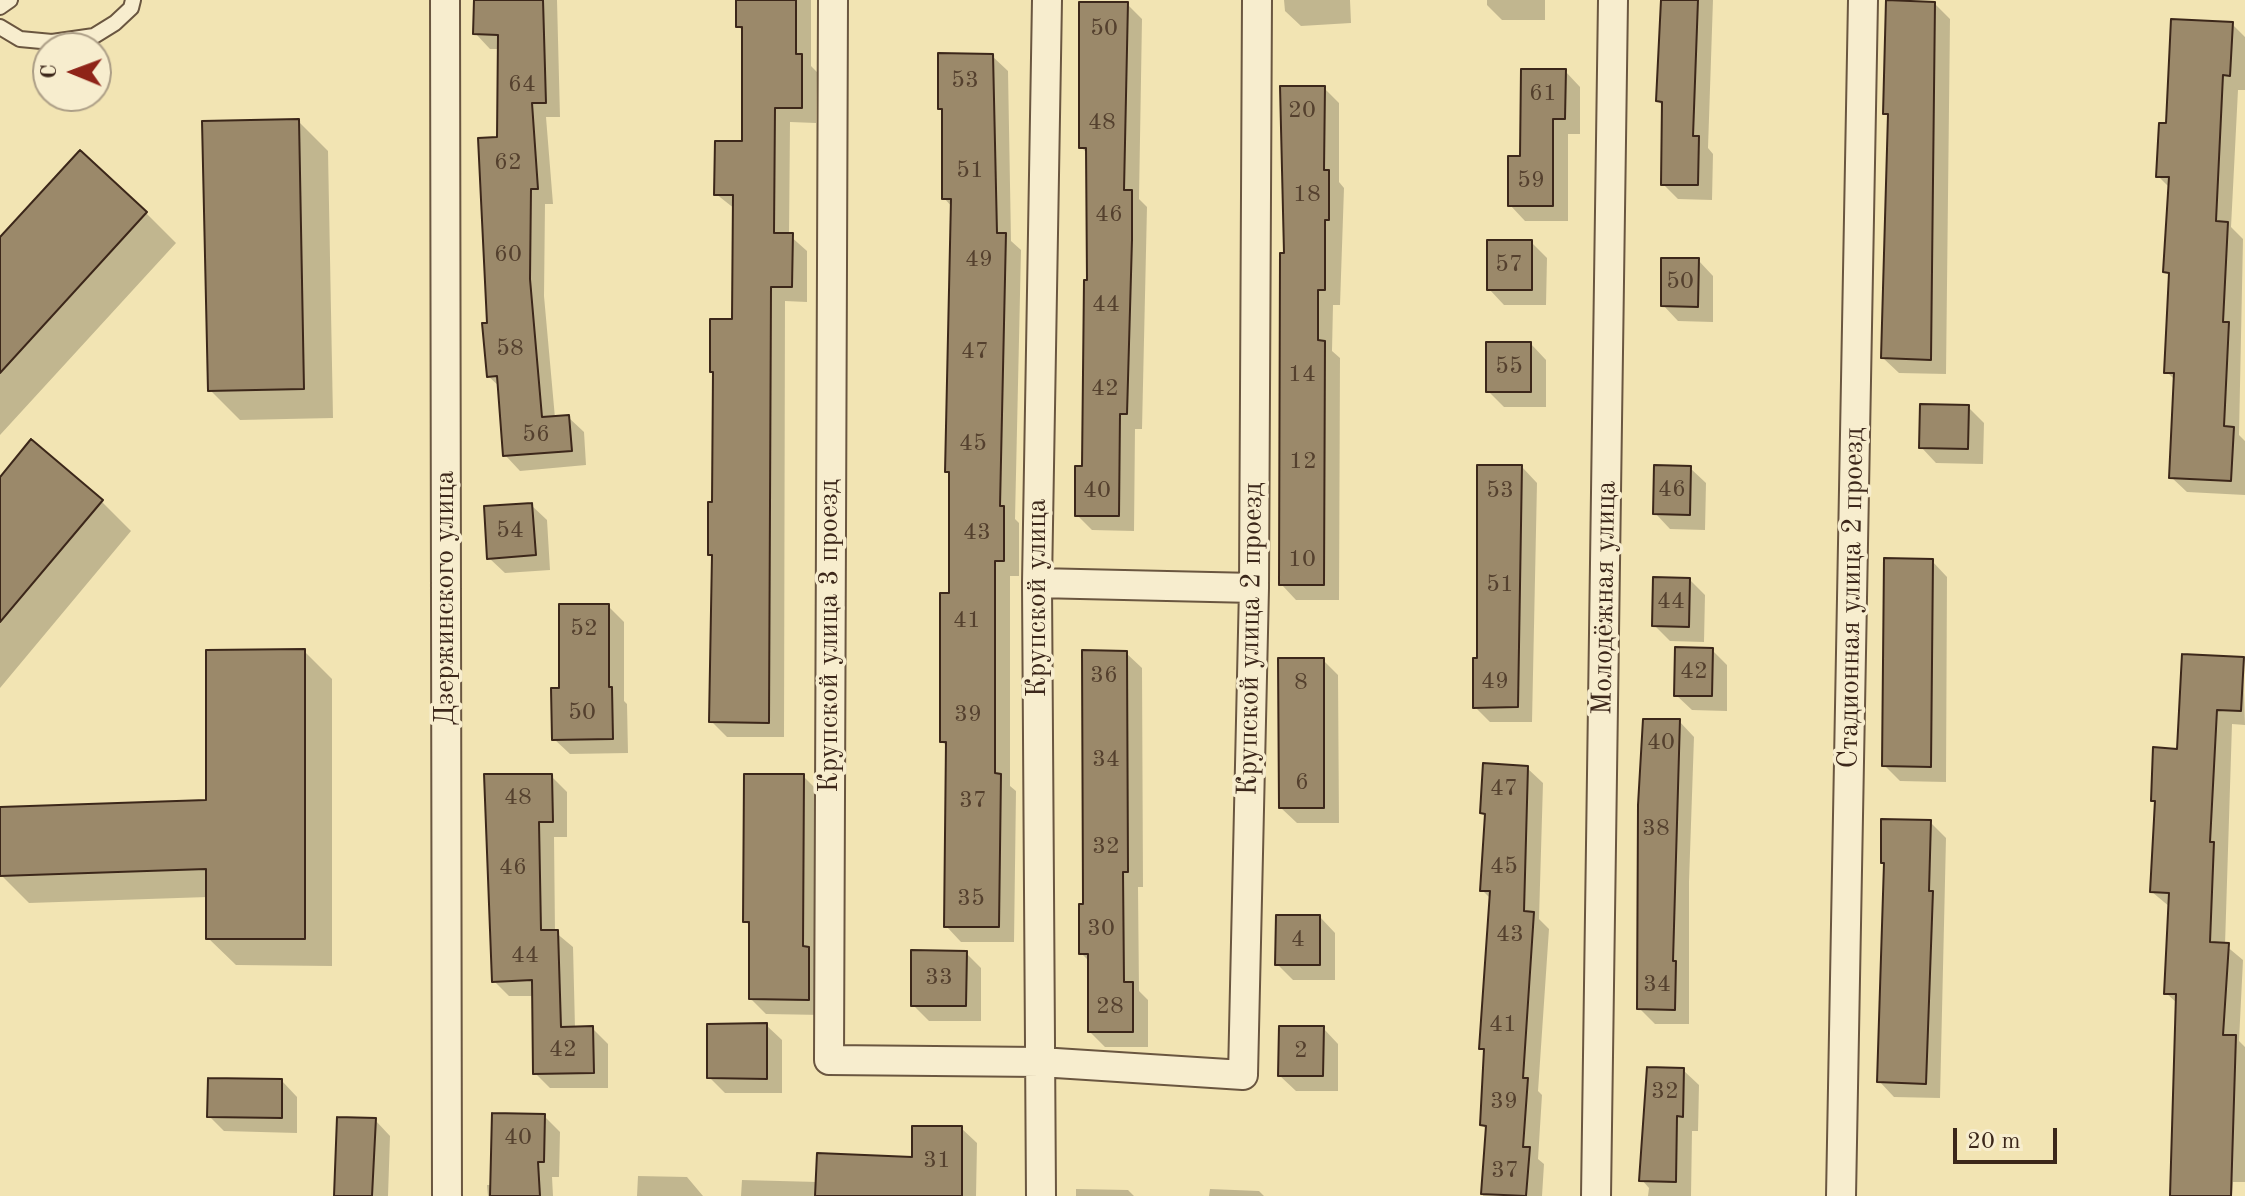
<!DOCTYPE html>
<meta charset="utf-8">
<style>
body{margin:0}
#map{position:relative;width:2245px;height:1196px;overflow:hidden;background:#f2e4b3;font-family:"Old Standard TT",serif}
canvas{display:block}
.north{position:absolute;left:32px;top:32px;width:80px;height:80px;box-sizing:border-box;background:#f7edce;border:2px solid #ac9e86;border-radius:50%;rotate:271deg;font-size:22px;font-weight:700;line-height:32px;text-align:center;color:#3c271a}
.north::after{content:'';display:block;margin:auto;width:28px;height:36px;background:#8f2418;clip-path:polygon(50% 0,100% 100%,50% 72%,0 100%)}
.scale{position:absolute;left:1953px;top:1128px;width:104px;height:36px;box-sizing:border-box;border:4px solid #3c271a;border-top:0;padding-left:10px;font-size:24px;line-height:28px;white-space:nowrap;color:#3c271a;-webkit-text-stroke:6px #f7edce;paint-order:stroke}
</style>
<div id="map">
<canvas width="2245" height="1196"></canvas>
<div class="north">С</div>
<div class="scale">20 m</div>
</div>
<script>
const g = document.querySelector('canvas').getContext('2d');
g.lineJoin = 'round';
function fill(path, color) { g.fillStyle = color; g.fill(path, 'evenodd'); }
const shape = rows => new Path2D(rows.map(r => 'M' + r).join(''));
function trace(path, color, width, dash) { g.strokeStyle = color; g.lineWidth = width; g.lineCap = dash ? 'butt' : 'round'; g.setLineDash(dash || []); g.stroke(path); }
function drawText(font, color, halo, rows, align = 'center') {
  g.font = font + ' "Old Standard TT",serif'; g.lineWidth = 7; g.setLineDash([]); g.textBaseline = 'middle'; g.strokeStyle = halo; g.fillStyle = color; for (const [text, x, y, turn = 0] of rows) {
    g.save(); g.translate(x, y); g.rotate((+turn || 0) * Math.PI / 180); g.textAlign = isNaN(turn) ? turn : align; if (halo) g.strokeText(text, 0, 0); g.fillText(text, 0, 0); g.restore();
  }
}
const shadow = shape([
 [476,0,557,0,560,117,546,117,553,204,545,204,544,296,555,418,568,417,584,432,586,465,520,471,505,455,500,387,488,376,500,49,490,49,475,33],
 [738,0,811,0,811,66,817,72,816,123,790,122,789,235,807,251,807,302,785,301,784,737,727,737,711,721,714,558,710,554,714,504,715,375,712,372,734,321,735,209,716,194,744,143,744,32,738,26],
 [1284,0,1350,0,1351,23,1301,26,1285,11],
 [1487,0,1545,0,1545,20,1502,20,1487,5],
 [1663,0,1713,0,1708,148,1713,154,1712,200,1678,199,1663,184,1664,107,1658,101],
 [1127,4,1142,19,1139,199,1147,207,1142,429,1135,429,1134,531,1092,530,1077,515,1084,468,1089,282,1088,154,1081,147],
 [1935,4,1950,19,1946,374,1899,373,1883,358,1890,118,1885,113],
 [2232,24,2245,37,2245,90,2238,90,2231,227,2243,239,2239,435,2245,441,2245,495,2187,492,2171,477,2176,381,2167,372,2171,277,2165,271,2170,188,2158,176,2168,125],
 [992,56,1008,71,1011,241,1021,250,1015,519,1019,523,1019,576,1010,576,1010,786,1016,791,1014,942,961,942,946,926,948,747,942,742,950,595,951,475,947,471,953,208,944,198,944,113,940,108],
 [1565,71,1580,87,1580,134,1568,134,1568,221,1525,221,1510,205,1522,158],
 [1324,88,1339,103,1339,182,1344,188,1340,305,1333,305,1332,351,1340,358,1339,600,1296,600,1281,584],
 [298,121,328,151,333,418,240,420,210,390],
 [146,213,176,243,0,435,0,240],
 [1531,242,1547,258,1546,305,1504,305,1489,289],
 [1698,260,1713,276,1713,322,1678,321,1663,305],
 [1531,344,1546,360,1546,407,1504,407,1488,391],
 [1968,407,1984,423,1983,464,1936,463,1921,447],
 [1522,467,1537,483,1532,722,1490,722,1475,707,1479,660],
 [1690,468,1706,483,1705,530,1670,529,1655,513],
 [0,480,101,501,131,531,0,688],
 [531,505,547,520,550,570,505,573,489,558],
 [1932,561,1947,577,1946,782,1900,781,1884,765],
 [1690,580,1705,595,1704,642,1670,641,1654,625],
 [608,606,624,622,624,701,627,704,628,753,570,754,554,739,561,690],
 [1712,650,1727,665,1727,711,1692,710,1676,695],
 [304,651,332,679,332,966,236,965,208,938,208,897,29,903,1,875,0,809,208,801],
 [1126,653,1142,668,1143,887,1138,887,1139,991,1148,1000,1148,1047,1105,1047,1090,1032,1090,962,1081,953,1085,906],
 [2243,659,2245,725,2232,724,2225,945,2243,960,2239,1041,2245,1047,2245,1182,2233,1182,2232,1196,2172,1196,2178,1004,2166,993,2170,907,2152,892,2155,750,2179,751],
 [1323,660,1338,675,1339,823,1297,823,1281,808],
 [1679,721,1694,737,1689,882,1689,1024,1655,1024,1639,1008],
 [1527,768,1543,783,1539,919,1549,929,1538,1091,1542,1095,1538,1159,1544,1164,1542,1196,1483,1196,1488,1130,1482,1125,1486,1052,1481,1048,1492,900,1482,890,1486,817,1482,812],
 [551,776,567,792,567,837,554,837,555,932,573,947,575,1028,592,1028,608,1044,608,1088,550,1088,535,1073,534,996,509,996,494,981],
 [803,776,819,792,823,1015,766,1014,751,999,751,927,745,921],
 [1930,822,1946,838,1940,1098,1894,1097,1879,1081,1886,865,1883,862],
 [1320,917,1335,933,1335,980,1293,980,1277,964],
 [966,953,981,968,981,1021,929,1021,913,1005],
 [766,1025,782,1040,782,1093,725,1093,709,1077],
 [1323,1028,1338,1044,1338,1091,1296,1091,1280,1076],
 [1683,1070,1699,1085,1698,1131,1692,1131,1691,1196,1648,1196,1649,1188,1642,1180],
 [282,1081,297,1097,297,1133,224,1131,209,1116],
 [544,1116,560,1132,559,1177,552,1177,553,1196,488,1196,487,1185,492,1185],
 [375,1120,390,1136,388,1196,336,1196],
 [961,1128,977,1143,976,1196,741,1196,742,1180,818,1182,914,1159],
 [638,1176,687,1177,703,1196,637,1196],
 [1076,1189,1128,1190,1134,1196,1076,1196],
 [1210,1189,1259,1191,1264,1196,1209,1196]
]);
const building = shape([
 [474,0,543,0,546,103,532,103,538,189,531,189,530,279,542,417,569,415,572,451,503,456,497,376,487,377,482,323,487,323,478,138,497,137,498,35,473,34,474,0],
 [736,0,796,0,796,54,802,54,802,108,775,108,774,233,793,233,792,287,771,287,769,723,709,722,712,555,708,555,708,502,712,502,713,372,710,372,710,319,732,319,733,195,714,195,715,141,742,141,742,27,736,27,736,0],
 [1661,0,1698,0,1693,136,1699,136,1698,185,1661,185,1662,102,1656,101,1661,0],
 [1886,0,1935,2,1931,360,1881,358,1888,114,1883,114,1886,0],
 [1079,2,1128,2,1124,190,1132,190,1132,240,1127,414,1120,414,1119,516,1075,516,1075,466,1082,466,1084,280,1087,280,1086,148,1079,148,1079,2],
 [2171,19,2233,22,2230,76,2223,75,2216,221,2228,222,2223,322,2229,322,2224,426,2234,427,2231,481,2169,478,2174,373,2164,373,2169,273,2163,272,2169,177,2156,177,2159,123,2166,123,2171,19],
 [938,53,993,54,997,233,1006,233,1000,506,1004,506,1004,561,995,561,995,773,1001,774,999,927,944,927,946,742,940,742,940,593,949,593,949,472,945,472,951,199,942,199,942,109,938,109,938,53],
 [1521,69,1566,69,1565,119,1553,119,1553,206,1508,206,1508,156,1520,156,1521,69],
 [1280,86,1325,86,1324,170,1329,170,1329,220,1325,220,1325,290,1318,290,1318,340,1325,341,1324,585,1279,585,1280,253,1284,253,1280,86],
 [299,119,304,389,208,391,202,121,299,119],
 [80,150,147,212,0,373,0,237,80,150],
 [1487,240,1532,240,1532,290,1487,290,1487,240],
 [1661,258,1699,258,1698,307,1661,306,1661,258],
 [1486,342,1531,342,1531,392,1486,392,1486,342],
 [1920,404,1969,405,1968,449,1919,448,1920,404],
 [31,439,103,500,0,622,0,477,31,439],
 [1477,465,1522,465,1518,707,1473,708,1473,658,1477,658,1477,465],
 [1654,465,1691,466,1690,515,1653,514,1654,465],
 [532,503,536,555,487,559,484,506,532,503],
 [1884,558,1933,559,1931,767,1882,766,1884,558],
 [1653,577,1690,578,1689,627,1652,626,1653,577],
 [559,604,609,604,609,687,612,687,613,739,552,740,551,688,559,688,559,604],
 [1675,647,1713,648,1712,696,1674,696,1675,647],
 [305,649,305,939,206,939,206,869,0,876,0,807,206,800,206,650,305,649],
 [1082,650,1127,651,1128,872,1123,872,1124,982,1133,982,1133,1032,1088,1032,1088,954,1079,954,1079,904,1083,904,1082,650],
 [2182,654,2244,657,2241,711,2217,710,2210,842,2214,842,2210,942,2229,943,2223,1035,2236,1035,2231,1196,2170,1196,2176,994,2164,994,2169,893,2150,892,2155,801,2151,801,2153,747,2177,749,2182,654],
 [1278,658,1324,658,1324,808,1279,808,1278,658],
 [1643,719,1680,719,1673,961,1676,961,1675,1010,1637,1009,1638,805,1643,719],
 [1483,763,1528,766,1524,911,1534,912,1523,1078,1528,1078,1523,1147,1530,1147,1526,1196,1481,1194,1486,1126,1480,1125,1484,1049,1479,1049,1490,891,1480,891,1485,814,1480,813,1483,763],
 [484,774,552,774,553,822,539,822,541,930,558,930,561,1027,593,1026,594,1073,533,1074,532,980,492,982,484,774],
 [744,774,804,774,803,946,809,947,809,1000,749,999,749,922,743,922,744,774],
 [1881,819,1931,820,1929,891,1933,891,1926,1084,1877,1082,1884,863,1881,863,1881,819],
 [1276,915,1320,915,1320,965,1275,965,1276,915],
 [911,950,967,951,966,1006,911,1006,911,950],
 [767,1023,767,1079,707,1078,707,1024,767,1023],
 [1279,1026,1324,1026,1323,1076,1278,1076,1279,1026],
 [1647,1067,1684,1068,1683,1117,1677,1116,1676,1182,1639,1181,1647,1067],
 [208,1078,282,1079,282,1118,207,1117,208,1078],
 [492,1113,545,1114,544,1162,538,1162,540,1196,490,1196,492,1113],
 [337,1117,376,1118,372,1196,334,1196,337,1117],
 [912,1126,962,1126,962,1196,815,1196,817,1153,912,1157,912,1126]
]);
const lane = shape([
 [0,7,10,0],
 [0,27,20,39,52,42,94,36,115,23,131,8,133,0]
]);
const street = shape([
 [445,0,447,1196],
 [833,0,829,1060,1040,1062,1243,1075,1254,588,1257,0],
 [1037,583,1254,588],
 [1041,1196,1037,583,1047,0],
 [1596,1196,1613,0],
 [1841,1196,1863,0]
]);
const numberNames = [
 ["50",1104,29],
 ["53",965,81],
 ["64",522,85],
 ["61",1543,94],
 ["20",1302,111],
 ["48",1102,123],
 ["62",508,163],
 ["51",970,171],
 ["59",1531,181],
 ["18",1307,195],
 ["46",1109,215],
 ["60",508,255],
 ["49",979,260],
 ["57",1509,265],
 ["50",1680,282],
 ["44",1106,305],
 ["58",510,349],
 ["47",975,352],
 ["55",1509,367],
 ["14",1302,375],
 ["42",1105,389],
 ["56",536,435],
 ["45",973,444],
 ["12",1303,462],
 ["46",1672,490],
 ["40",1097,491],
 ["53",1500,491],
 ["54",510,531],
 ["43",977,533],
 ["10",1302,560],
 ["51",1500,585],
 ["44",1671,602],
 ["41",967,621],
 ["52",584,629],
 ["42",1694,672],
 ["36",1104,676],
 ["49",1495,682],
 ["8",1301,683],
 ["50",582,713],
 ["39",968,715],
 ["40",1661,743],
 ["34",1106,760],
 ["6",1302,783],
 ["47",1504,789],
 ["48",518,798],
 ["37",973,801],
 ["38",1656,829],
 ["32",1106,847],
 ["45",1504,867],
 ["46",513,868],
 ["35",971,899],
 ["30",1101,929],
 ["43",1510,935],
 ["4",1298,940],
 ["44",525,956],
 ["33",939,978],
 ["34",1657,985],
 ["28",1110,1007],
 ["41",1503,1025],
 ["42",563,1050],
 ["2",1301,1051],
 ["32",1665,1092],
 ["39",1504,1102],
 ["40",518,1138],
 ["31",937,1161],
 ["37",1505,1171]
];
const streetNames = [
 ["Дзержинского улица",446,598,-90],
 ["Крупской улица",1038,598,-90],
 ["Молодёжная улица",1605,598,-89],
 ["Стадионная улица 2 проезд",1852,598,-89],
 ["Крупской улица 3 проезд",830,636,-90],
 ["Крупской улица 2 проезд",1251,639,-89]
];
fill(shadow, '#0003');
fill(building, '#9b896a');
trace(building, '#3c271a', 2);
trace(lane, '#6a5640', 18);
trace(street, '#6a5640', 32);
trace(lane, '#f7edce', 14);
trace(street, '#f7edce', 28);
drawText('24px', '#54402e', null, numberNames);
drawText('28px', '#3c271a', '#f7edce', streetNames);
</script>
